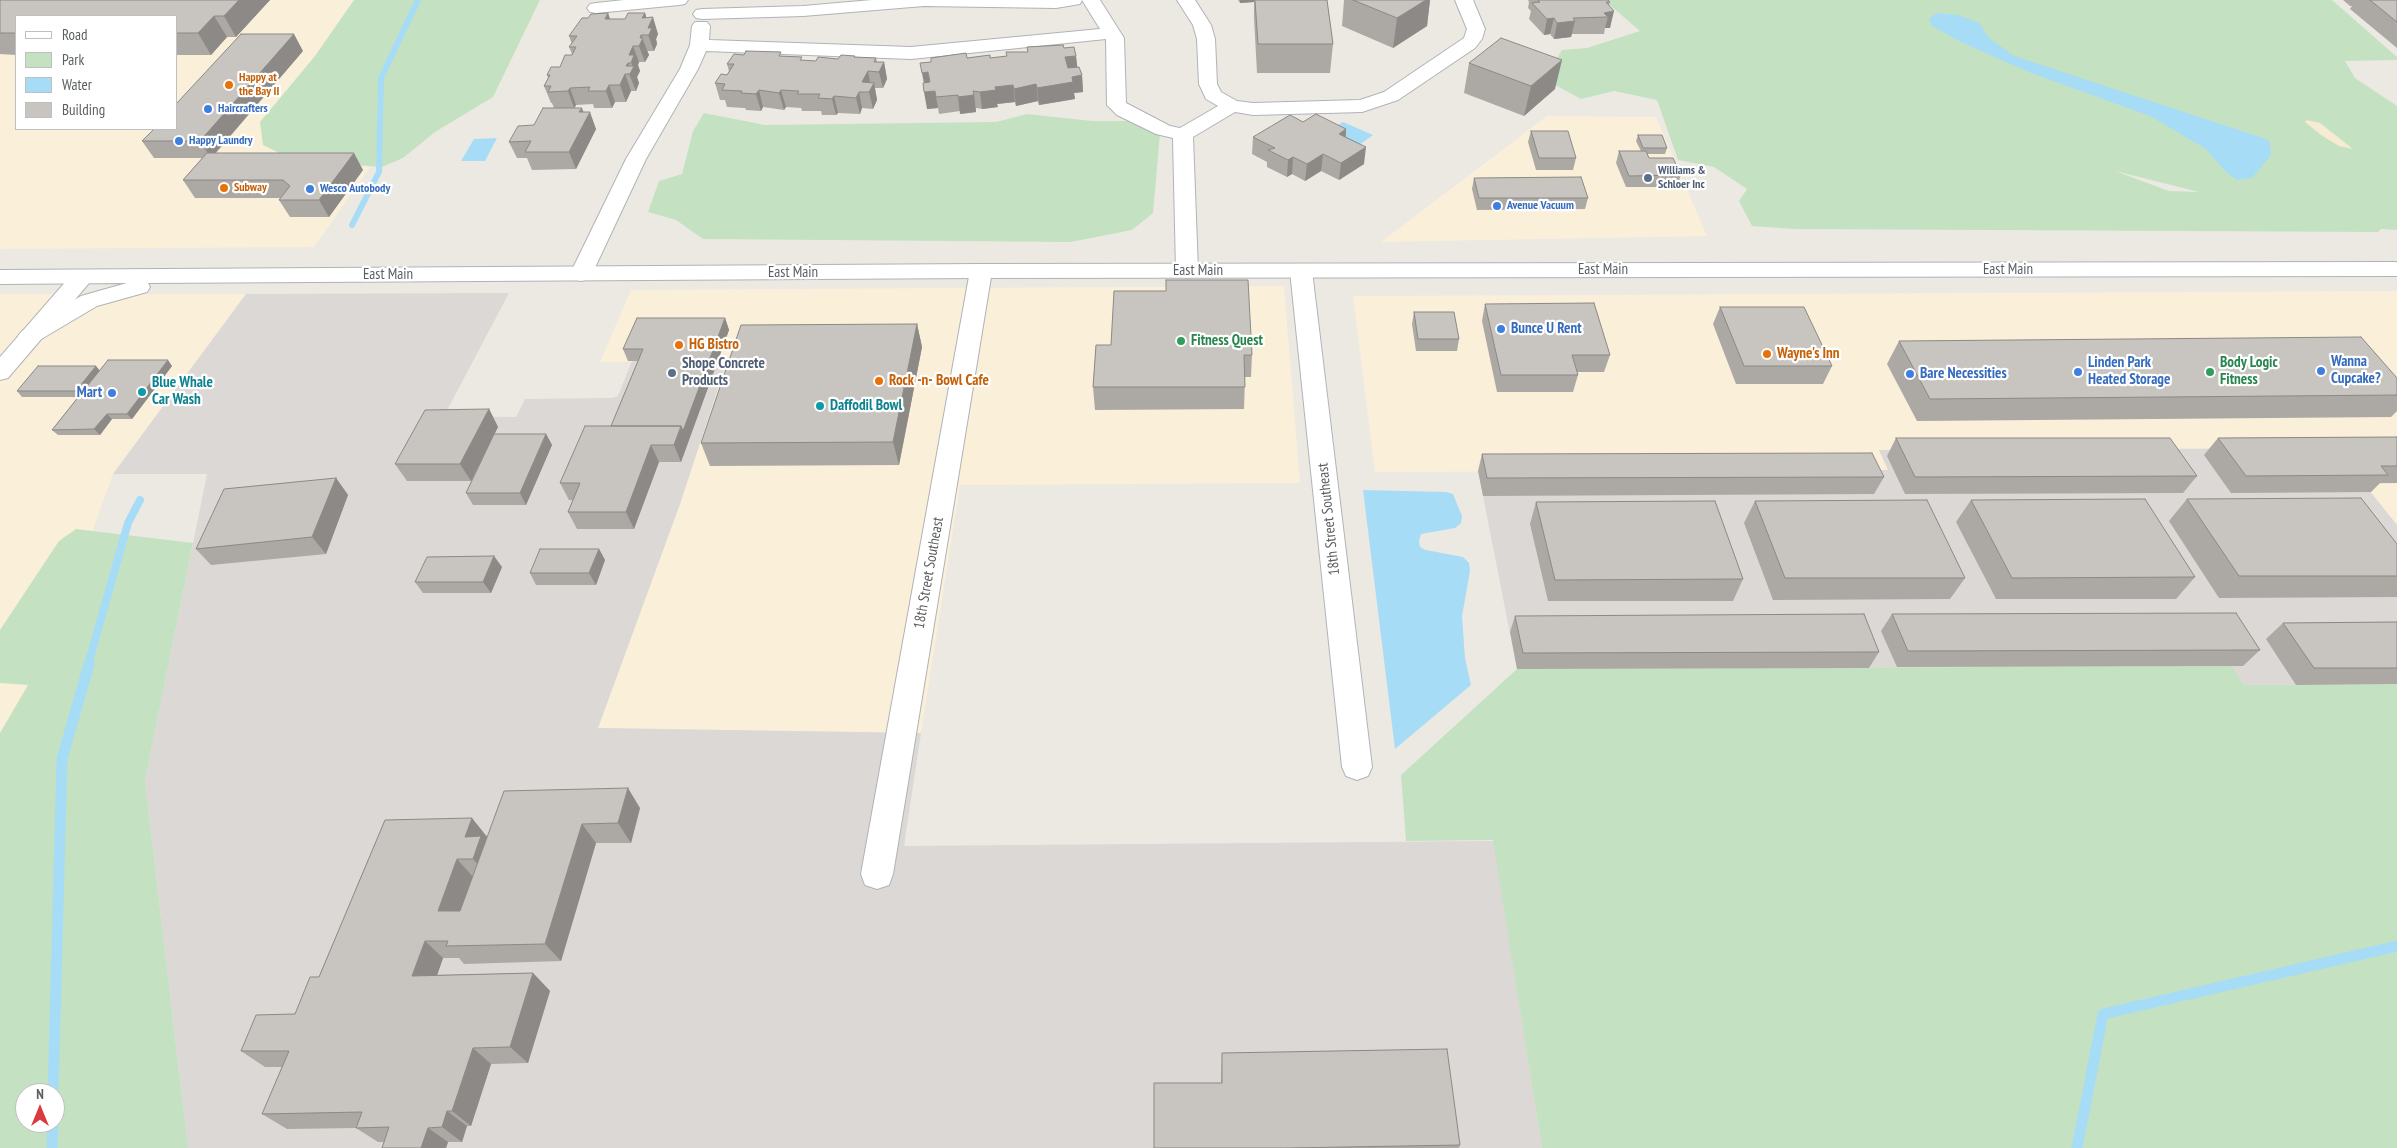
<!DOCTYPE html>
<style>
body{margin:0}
#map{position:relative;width:2397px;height:1148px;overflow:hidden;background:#ece9e3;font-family:"PT Sans Narrow",sans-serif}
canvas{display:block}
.legend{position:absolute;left:15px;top:15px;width:162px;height:115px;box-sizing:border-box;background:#fff;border:1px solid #bdbfc0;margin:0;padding:6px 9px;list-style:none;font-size:15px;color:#5b5f62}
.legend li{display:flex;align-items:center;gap:10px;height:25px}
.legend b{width:25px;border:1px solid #bdbfc0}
.north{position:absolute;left:15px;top:1083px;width:50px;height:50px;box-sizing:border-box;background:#fff;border:1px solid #bdbfc0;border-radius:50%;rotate:0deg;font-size:14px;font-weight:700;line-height:20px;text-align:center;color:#5b5f62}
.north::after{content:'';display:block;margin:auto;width:18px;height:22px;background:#da3b3f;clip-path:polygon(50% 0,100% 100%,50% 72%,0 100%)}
</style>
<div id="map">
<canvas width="2397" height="1148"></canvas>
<ul class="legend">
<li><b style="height:6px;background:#fff"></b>Road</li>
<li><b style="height:14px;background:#c4e2c1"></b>Park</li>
<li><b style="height:14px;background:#a7dcf7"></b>Water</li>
<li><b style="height:14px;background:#c8c4bf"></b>Building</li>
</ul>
<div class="north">N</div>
</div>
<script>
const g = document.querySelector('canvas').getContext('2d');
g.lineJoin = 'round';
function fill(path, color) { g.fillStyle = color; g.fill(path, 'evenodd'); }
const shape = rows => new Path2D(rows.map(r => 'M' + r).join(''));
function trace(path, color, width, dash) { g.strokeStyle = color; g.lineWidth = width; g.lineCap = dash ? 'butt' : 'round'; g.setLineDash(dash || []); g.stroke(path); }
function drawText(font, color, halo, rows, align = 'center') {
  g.font = font + ' "PT Sans Narrow",sans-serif'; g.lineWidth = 4.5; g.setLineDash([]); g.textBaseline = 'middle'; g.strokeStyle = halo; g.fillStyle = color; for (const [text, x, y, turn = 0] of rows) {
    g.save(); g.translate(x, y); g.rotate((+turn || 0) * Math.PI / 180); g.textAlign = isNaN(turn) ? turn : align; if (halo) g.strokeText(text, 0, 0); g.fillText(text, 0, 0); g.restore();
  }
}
const commercial = shape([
 [0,0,354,0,315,56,293,159,370,167,314,247,0,249],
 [16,16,176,16,176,129,16,129],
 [1547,116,1656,117,1707,236,1381,242],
 [1284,286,1300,483,960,485,921,733,598,728,680,504,727,361,600,362,631,290],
 [2397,291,2397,448,1879,450,1888,470,1375,472,1353,296],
 [0,294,246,294,113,474,16,743,0,895],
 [2364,483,2397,483,2397,525,2371,492]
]);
const industrial = shape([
 [509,293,444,416,516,417,525,399,612,398,618,396,632,361,727,361,680,504,598,728,921,733,904,846,1494,841,1542,1148,188,1148,145,781,207,474,113,474,246,294],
 [2397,448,2397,483,2364,484,2397,525,2397,684,2244,685,2232,666,1517,669,1478,471,1888,470,1879,450]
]);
const green = shape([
 [354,0,540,0,493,97,435,132,403,158,382,167,293,160,263,145,260,122,315,56],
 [1604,0,2332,0,2397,57,2397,60,2345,61,2355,78,2397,106,2397,230,2381,229,2378,232,1795,229,1752,226,1739,201,1747,189,1714,167,1678,160,1657,100,1614,91,1581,99,1544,79,1562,50,1587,48,1640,31],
 [2115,171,2199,192,2169,191],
 [704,113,765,125,996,122,1027,114,1092,121,1130,121,1160,134,1153,213,1132,230,1071,242,703,239,676,220,648,212,659,181,682,174,693,131],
 [76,529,193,543,145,781,188,1148,0,1148,0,733,28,685,0,683,0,630,59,541],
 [25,1093,55,1093,55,1123,25,1123],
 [2232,666,2244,685,2397,684,2397,1148,1542,1148,1493,840,1406,841,1401,775,1517,669]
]);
const sand = shape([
 [2307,120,2320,123,2353,149,2339,146,2321,135,2305,122]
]);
const water = shape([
 [1937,13,1958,15,1979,23,1989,38,2014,56,2269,140,2271,155,2252,178,2237,180,2226,172,2206,149,2150,116,2031,73,1961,42,1932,26,1929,19],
 [1343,122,1373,135,1359,145,1329,131],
 [497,138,485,161,461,161,474,139],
 [1363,490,1446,492,1453,494,1462,516,1461,523,1455,528,1421,534,1419,541,1420,547,1426,550,1463,557,1469,563,1470,571,1462,616,1465,658,1471,685,1395,749]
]);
const streamFar2 = shape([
 [352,225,379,172,381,78,418,0]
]);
const streamFar1 = shape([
 [88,665,128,523,140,500]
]);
const stream = shape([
 [53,1093,62,759,89,664],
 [52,1148,53,1123],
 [2077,1148,2103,1014,2397,946]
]);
const minor = shape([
 [624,0,688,0,685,4,679,5,596,13,590,12,587,8,590,4,596,3,624,0],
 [872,0,1100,0,1124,38,1126,103,1170,126,1180,128,1218,106,1206,99,1199,84,1197,39,1193,25,1177,0,1195,0,1211,25,1215,39,1217,84,1221,92,1237,101,1253,103,1360,100,1384,92,1464,38,1467,29,1455,0,1473,0,1485,29,1482,39,1475,48,1398,100,1362,112,1253,115,1235,112,1193,137,1198,271,1195,276,1187,278,1179,276,1176,271,1173,138,1156,134,1117,115,1107,105,1106,39,911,59,706,51,698,69,646,159,592,274,589,279,581,281,573,279,570,274,626,159,680,69,690,45,692,26,695,22,707,22,710,26,709,40,911,47,1100,29,1082,0,1080,4,1056,8,924,6,803,16,702,19,696,18,693,14,696,10,702,9,803,6,872,0],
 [981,264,989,266,992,271,893,874,889,885,877,889,865,885,861,874,970,271,973,266,981,264],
 [1301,264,1309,266,1312,271,1372,767,1368,776,1357,780,1346,776,1342,767,1290,271,1293,266,1301,264]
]);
const tertiary = shape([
 [82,270,90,272,93,277,90,282,8,378,0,380,0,357,74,272,82,270]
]);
const secondary = shape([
 [2397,262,2397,276,981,278,148,283,150,287,147,292,97,306,38,341,30,344,22,341,18,336,22,331,81,296,127,283,0,284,0,270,981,264,2397,262]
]);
const wall = shape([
 [0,0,270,0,236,37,227,37,211,55,176,55,176,16,16,16,16,55,0,54],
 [1238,0,1327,0,1333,44,1330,73,1257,73,1254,18,1254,2,1240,3],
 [1344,0,1430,0,1427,26,1393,48,1342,26],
 [1528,0,1608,0,1610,2,1609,5,1610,28,1605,28,1604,34,1572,34,1571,37,1554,39,1550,34,1544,35,1529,19,1531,11,1528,8,1529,2],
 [2343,0,2397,0,2397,48,2350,9,2352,6,2350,6],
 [645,13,646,18,658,34,656,39,657,44,654,51,647,51,649,55,645,62,639,62,638,65,640,71,637,77,639,83,636,91,631,91,626,102,615,102,612,108,594,108,593,104,576,105,575,108,584,112,596,129,576,169,532,170,527,158,517,158,509,142,534,125,554,108,552,103,551,103,544,86,548,78,547,75,560,67,572,54,569,47,572,44,569,36,610,19,625,19],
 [1064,48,1076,56,1077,67,1082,75,1083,92,1074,93,1075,99,1039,105,1038,101,1016,106,1015,102,997,104,998,107,982,109,976,108,976,112,960,114,960,111,939,114,938,108,927,109,967,58,990,58,1007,56,1027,52],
 [303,51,216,153,363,170,329,217,290,217,279,200,281,198,195,198,183,180,202,158,154,158,142,141],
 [783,56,802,60,816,61,838,59,855,56,855,57,876,58,877,62,884,62,887,79,883,88,875,88,877,100,873,109,862,108,860,114,838,113,836,115,822,115,821,111,802,111,801,108,786,107,784,110,763,107,761,111,746,110,745,108,727,107,725,100,720,100,715,83,727,75,729,71,727,64],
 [1469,63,1555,89,1524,116,1464,93],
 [1303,122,1346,129,1346,137,1364,164,1339,180,1321,171,1305,181,1292,174,1287,177,1267,167,1267,162,1252,154,1253,137],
 [1531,131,1576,158,1573,170,1536,170,1528,142],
 [1638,135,1667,148,1665,154,1647,154,1649,158,1681,175,1677,187,1626,187,1616,163,1619,151,1641,151,1636,141],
 [1474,178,1588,198,1585,209,1477,210,1472,189],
 [1485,304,1610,355,1604,372,1577,372,1578,375,1573,392,1497,392,1482,321],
 [1720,307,1832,366,1823,384,1736,384,1713,324],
 [1414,312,1459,339,1457,351,1416,351,1412,324],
 [725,318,729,330,681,462,659,462,634,529,577,529,568,512,573,500,569,500,560,483,611,426,638,361,628,361,623,349],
 [917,324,922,347,899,465,710,466,701,443],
 [1899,341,2397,378,2397,411,2391,417,1917,421,1887,364],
 [1096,345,1252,355,1251,377,1245,377,1244,409,1095,410,1093,387],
 [172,366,132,419,112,419,100,435,58,435,52,430,78,397,22,397,17,391,99,370],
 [489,409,498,427,494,434,546,434,552,445,526,505,473,505,466,493,490,442,471,481,407,481,395,464],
 [2397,437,2397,483,2380,483,2371,492,2231,493,2204,455,2218,438],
 [1896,438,2197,476,2183,493,1905,494,1887,456],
 [1482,454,1884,477,1874,494,1483,496,1478,471],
 [336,478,348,495,326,554,211,565,196,549],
 [2187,499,2397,544,2397,597,2219,598,2169,521],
 [1971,500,2195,577,2176,599,1996,599,1956,522],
 [1755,501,1965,578,1950,599,1773,600,1744,523],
 [1536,502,1743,579,1733,601,1548,601,1530,524],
 [599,549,605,560,596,585,536,585,530,573],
 [502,567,491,593,423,593,415,582],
 [1892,614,2260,650,2243,666,1897,667,1881,631],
 [1515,616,1879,652,1869,668,1517,669,1510,632],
 [2397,622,2397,684,2296,685,2266,639,2283,623],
 [640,808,631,843,596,843,561,961,464,964,459,958,443,958,437,975,533,973,550,991,528,1063,491,1064,471,1126,467,1126,462,1142,448,1142,446,1148,382,1148,384,1142,378,1142,356,1128,287,1129,262,1114,282,1067,265,1067,241,1051,295,1014,319,977,385,820,487,836],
 [1222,1053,1460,1145,1459,1148,1154,1148,1221,1083]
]);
const shadedWall = shape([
 [239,0,270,0,236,37,224,16],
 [1240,0,1254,0,1254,2,1240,3],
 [1426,0,1430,0,1427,26,1393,48,1397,18],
 [1614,11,1610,28,1605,28,1608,17,1604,13],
 [608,13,614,30,605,19],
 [645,13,649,26,653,17,658,34,656,39,657,44,654,51,642,18],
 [214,16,227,37,211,55,198,33],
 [1554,18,1550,34,1544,35,1547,19],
 [1575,21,1571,37,1554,39,1557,23],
 [294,34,303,51,211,158,200,141],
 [641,35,649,55,645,62,639,46,640,38],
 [633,46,639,62,638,65,640,71,637,77,639,83,636,91,626,66,628,63,631,72,633,68,629,55],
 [1076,56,1078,73,1066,74,1065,57],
 [1562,60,1555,89,1524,116,1531,86],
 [884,62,887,79,883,88,879,72],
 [868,71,871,88,862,82],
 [928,72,931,89,925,89,922,73],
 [625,74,631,91,626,102,620,85],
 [1082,75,1083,92,1074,93,1075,99,1039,105,1037,88,1072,77],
 [874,83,877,100,873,109,869,92],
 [1036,84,1038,101,1016,106,1014,89],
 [609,85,615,102,612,108,606,91],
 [1013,85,1015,102,997,104,998,107,982,109,980,92,995,87],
 [570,88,576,105,574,108,568,91],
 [759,90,763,107,761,111,756,94],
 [781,90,786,107,784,110,779,93],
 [935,91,938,108,927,109,924,92],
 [859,92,862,108,860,114,856,98],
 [974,95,976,112,960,114,958,97],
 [834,96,838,113,836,115,832,99],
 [582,108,586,119,590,112,596,129,576,169,569,152,579,112],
 [1346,129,1345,146,1339,134],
 [1366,147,1364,164,1339,180,1341,163],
 [354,153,363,170,329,217,319,200],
 [1323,154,1321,171,1305,181,1307,164],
 [1293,157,1292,174,1287,177,1288,160],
 [725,318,729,330,681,462,674,445],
 [917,324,922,347,899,465,893,442],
 [168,360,172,366,132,419,127,414],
 [96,366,101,372,81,397,76,391],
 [489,409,498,427,471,481,460,464],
 [107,414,112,419,100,435,94,429],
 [546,434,552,445,526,505,520,493],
 [651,445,659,462,634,529,626,512],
 [336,478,348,495,326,554,312,537],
 [599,549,605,560,596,585,589,573],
 [494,556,502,567,491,593,483,582],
 [628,788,640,808,631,843,618,823],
 [472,818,488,838,490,878,473,859,465,837],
 [582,824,596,843,561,961,545,944],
 [457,859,474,878,456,929,438,911],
 [425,941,443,958,431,993,412,976],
 [533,973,550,991,528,1063,510,1047],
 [473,1048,491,1064,471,1126,452,1111],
 [447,1111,467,1126,462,1142,442,1127],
 [428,1128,448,1142,446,1148,421,1148]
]);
const building = shape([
 [0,0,239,0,224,16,214,16,198,33,176,33,176,16,16,16,16,33,0,33,0,0],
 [1255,0,1327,0,1333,44,1258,44,1255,0],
 [1353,0,1426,0,1397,18,1353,0],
 [1538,0,1608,0,1610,2,1606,2,1614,11,1604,13,1608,17,1573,18,1575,21,1557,23,1554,18,1547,19,1532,3,1540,2,1538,0],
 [2370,0,2397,0,2397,22,2370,0],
 [608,13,605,19,625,19,628,13,645,13,642,18,653,17,648,28,652,28,649,35,641,35,640,38,643,38,639,46,633,46,629,55,634,55,631,63,628,63,626,66,634,66,630,74,625,74,620,85,609,85,606,91,588,91,590,87,570,88,568,91,548,92,551,86,544,86,550,75,547,75,551,67,560,67,565,55,572,55,576,47,569,47,577,36,569,36,582,18,588,18,591,14,608,13],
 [241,34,294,34,200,141,142,141,154,129,176,129,176,104,241,34],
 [1501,38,1562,60,1531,86,1469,63,1501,38],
 [1063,45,1064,48,1074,47,1076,56,1065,57,1068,68,1079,67,1082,75,1072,77,1073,82,1037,88,1036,84,1014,89,1013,85,995,87,996,90,980,92,973,91,974,95,958,97,958,95,936,97,935,91,924,92,923,83,930,82,928,72,922,73,920,63,931,62,931,58,966,53,967,58,990,55,990,58,1007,56,1006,52,1028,52,1027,47,1063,45],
 [746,51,781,52,779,56,802,57,800,60,816,61,818,57,838,59,841,55,855,56,854,57,876,58,874,62,884,62,879,72,868,71,862,82,874,83,869,92,859,92,856,98,834,96,832,99,818,98,820,94,797,94,799,91,781,90,779,93,759,90,756,94,741,93,742,91,722,90,725,84,715,83,721,74,727,75,734,64,727,64,734,54,744,55,746,51],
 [543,108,582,108,579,112,590,112,569,152,525,152,531,141,509,142,518,126,534,125,543,108],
 [1316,114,1346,129,1339,134,1366,147,1341,163,1323,154,1307,164,1293,157,1288,160,1268,150,1275,148,1253,137,1290,115,1303,122,1316,114],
 [1531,131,1568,131,1576,158,1539,158,1531,131],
 [1638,135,1662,135,1667,148,1643,148,1638,135],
 [1619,151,1646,151,1649,158,1673,158,1681,175,1629,176,1619,151],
 [207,153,354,153,319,200,279,200,290,186,283,180,183,180,207,153],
 [1581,177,1588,198,1479,198,1474,178,1581,177],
 [1166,280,1248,280,1252,355,1244,355,1245,387,1093,387,1096,345,1111,345,1114,291,1166,291,1166,280],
 [1594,303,1610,355,1572,355,1578,375,1501,375,1485,304,1594,303],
 [1720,307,1804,307,1832,366,1744,366,1720,307],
 [1414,312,1454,312,1459,339,1418,339,1414,312],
 [637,318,725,318,683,431,681,426,611,426,643,349,623,349,637,318],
 [917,324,893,442,701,443,741,325,917,324],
 [2361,337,2397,378,2397,395,1930,399,1899,341,2361,337],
 [108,360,168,360,127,414,107,414,94,429,52,430,108,360],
 [38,366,96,366,76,391,17,391,38,366],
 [489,409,460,464,395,464,425,410,489,409],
 [585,426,681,426,674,445,651,445,626,512,568,512,580,483,560,483,585,426],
 [494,434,546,434,520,493,466,493,494,434],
 [2397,437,2397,466,2381,466,2388,475,2246,476,2218,438,2397,437],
 [1896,438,2170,438,2197,476,1915,477,1896,438],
 [1872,453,1884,477,1487,478,1482,454,1872,453],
 [336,478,312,537,196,549,224,489,336,478],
 [2361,498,2397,544,2397,576,2239,576,2187,499,2361,498],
 [2145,499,2195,577,2012,578,1971,500,2145,499],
 [1927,500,1965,578,1785,578,1755,501,1927,500],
 [1715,501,1743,579,1555,580,1536,502,1715,501],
 [540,549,599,549,589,573,530,573,540,549],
 [494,556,483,582,415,582,427,557,494,556],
 [2236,613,2260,650,1908,651,1892,614,2236,613],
 [1864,614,1879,652,1523,653,1515,616,1864,614],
 [2397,622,2397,668,2314,668,2283,623,2397,622],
 [628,788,618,823,582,824,545,944,446,946,448,941,425,941,412,976,533,973,510,1047,473,1048,452,1111,447,1111,442,1127,428,1128,421,1148,382,1148,389,1127,356,1128,362,1112,262,1114,289,1051,241,1051,256,1015,295,1014,310,977,319,977,385,820,472,818,465,837,481,836,473,859,457,859,438,911,460,911,504,791,628,788],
 [1447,1049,1460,1145,1285,1148,1154,1148,1154,1083,1222,1083,1222,1053,1447,1049]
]);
const markers = [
 [229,85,5,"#e8710a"],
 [208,109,5,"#3f7fe0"],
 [179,141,5,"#3f7fe0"],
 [1648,178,5,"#5c6f8a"],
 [224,188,5,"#e8710a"],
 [310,189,5,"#3f7fe0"],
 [1497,206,5,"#3f7fe0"],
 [1501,329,5,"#3f7fe0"],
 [1181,341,5,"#2e9e5b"],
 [679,345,5,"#e8710a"],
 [1767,354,5,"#e8710a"],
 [2321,371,5,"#3f7fe0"],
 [2078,372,5,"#3f7fe0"],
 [2210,372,5,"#2e9e5b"],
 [672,373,5,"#5c6f8a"],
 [1910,374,5,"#3f7fe0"],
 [879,381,5,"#e8710a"],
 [142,392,5,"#0f9aa8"],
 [112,393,5,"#3f7fe0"],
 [820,406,5,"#0f9aa8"]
];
const farFoodnames = [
 ["Happy at",239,78],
 ["the Bay II",239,92],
 ["Subway",234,188]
];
const farShopnames = [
 ["Haircrafters",218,109],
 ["Happy Laundry",189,141],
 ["Wesco Autobody",320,189],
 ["Avenue Vacuum",1507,206]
];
const farServicenames = [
 ["Williams &",1658,171],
 ["Schloer Inc",1658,185]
];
const streetNames = [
 ["East Main",1603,270],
 ["East Main",2008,270],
 ["East Main",1198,271],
 ["East Main",793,273],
 ["East Main",388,275],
 ["18th Street Southeast",1329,519,-96],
 ["18th Street Southeast",929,573,-80]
];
const shopNames = [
 ["Bunce U Rent",1511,329],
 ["Wanna",2331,362],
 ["Cupcake?",2331,379],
 ["Linden Park",2088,363],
 ["Heated Storage",2088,380],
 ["Bare Necessities",1920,374],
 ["Mart",102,393,"right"]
];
const leisureNames = [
 ["Fitness Quest",1191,341],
 ["Body Logic",2220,363],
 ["Fitness",2220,380]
];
const foodNames = [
 ["HG Bistro",689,345],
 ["Wayne's Inn",1777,354],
 ["Rock -n- Bowl Cafe",889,381]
];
const serviceNames = [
 ["Shope Concrete",682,364],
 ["Products",682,381]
];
const cultureNames = [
 ["Blue Whale",152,383],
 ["Car Wash",152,400],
 ["Daffodil Bowl",830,406]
];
fill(commercial, '#faefd9');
fill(industrial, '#dbd8d5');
fill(green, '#c4e2c1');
fill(sand, '#f7ebd3');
fill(water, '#a7dcf7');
trace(streamFar2, '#a7dcf7', 6);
trace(streamFar1, '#a7dcf7', 8);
trace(stream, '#a7dcf7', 11);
trace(minor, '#b0b3b7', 2);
trace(tertiary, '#b0b3b7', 2);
trace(secondary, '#afb3b7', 2);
fill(minor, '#fff');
fill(tertiary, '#fff');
fill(secondary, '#fff');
fill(wall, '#aca9a4');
fill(shadedWall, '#8c8986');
fill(building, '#c8c4bf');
trace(building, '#8c8986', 1);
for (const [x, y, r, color] of markers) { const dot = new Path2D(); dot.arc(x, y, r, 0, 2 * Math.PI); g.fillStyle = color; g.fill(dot); trace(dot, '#fff', 2); }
drawText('bold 12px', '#c56008', '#fff', farFoodnames, 'left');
drawText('bold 12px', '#366cbe', '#fff', farShopnames, 'left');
drawText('bold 12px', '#4e5e75', '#fff', farServicenames, 'left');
drawText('15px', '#5b5f62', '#fff', streetNames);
drawText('bold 15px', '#366cbe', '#fff', shopNames, 'left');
drawText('bold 15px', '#27864d', '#fff', leisureNames, 'left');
drawText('bold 15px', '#c56008', '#fff', foodNames, 'left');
drawText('bold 15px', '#4e5e75', '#fff', serviceNames, 'left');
drawText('bold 15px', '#0d838f', '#fff', cultureNames, 'left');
</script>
